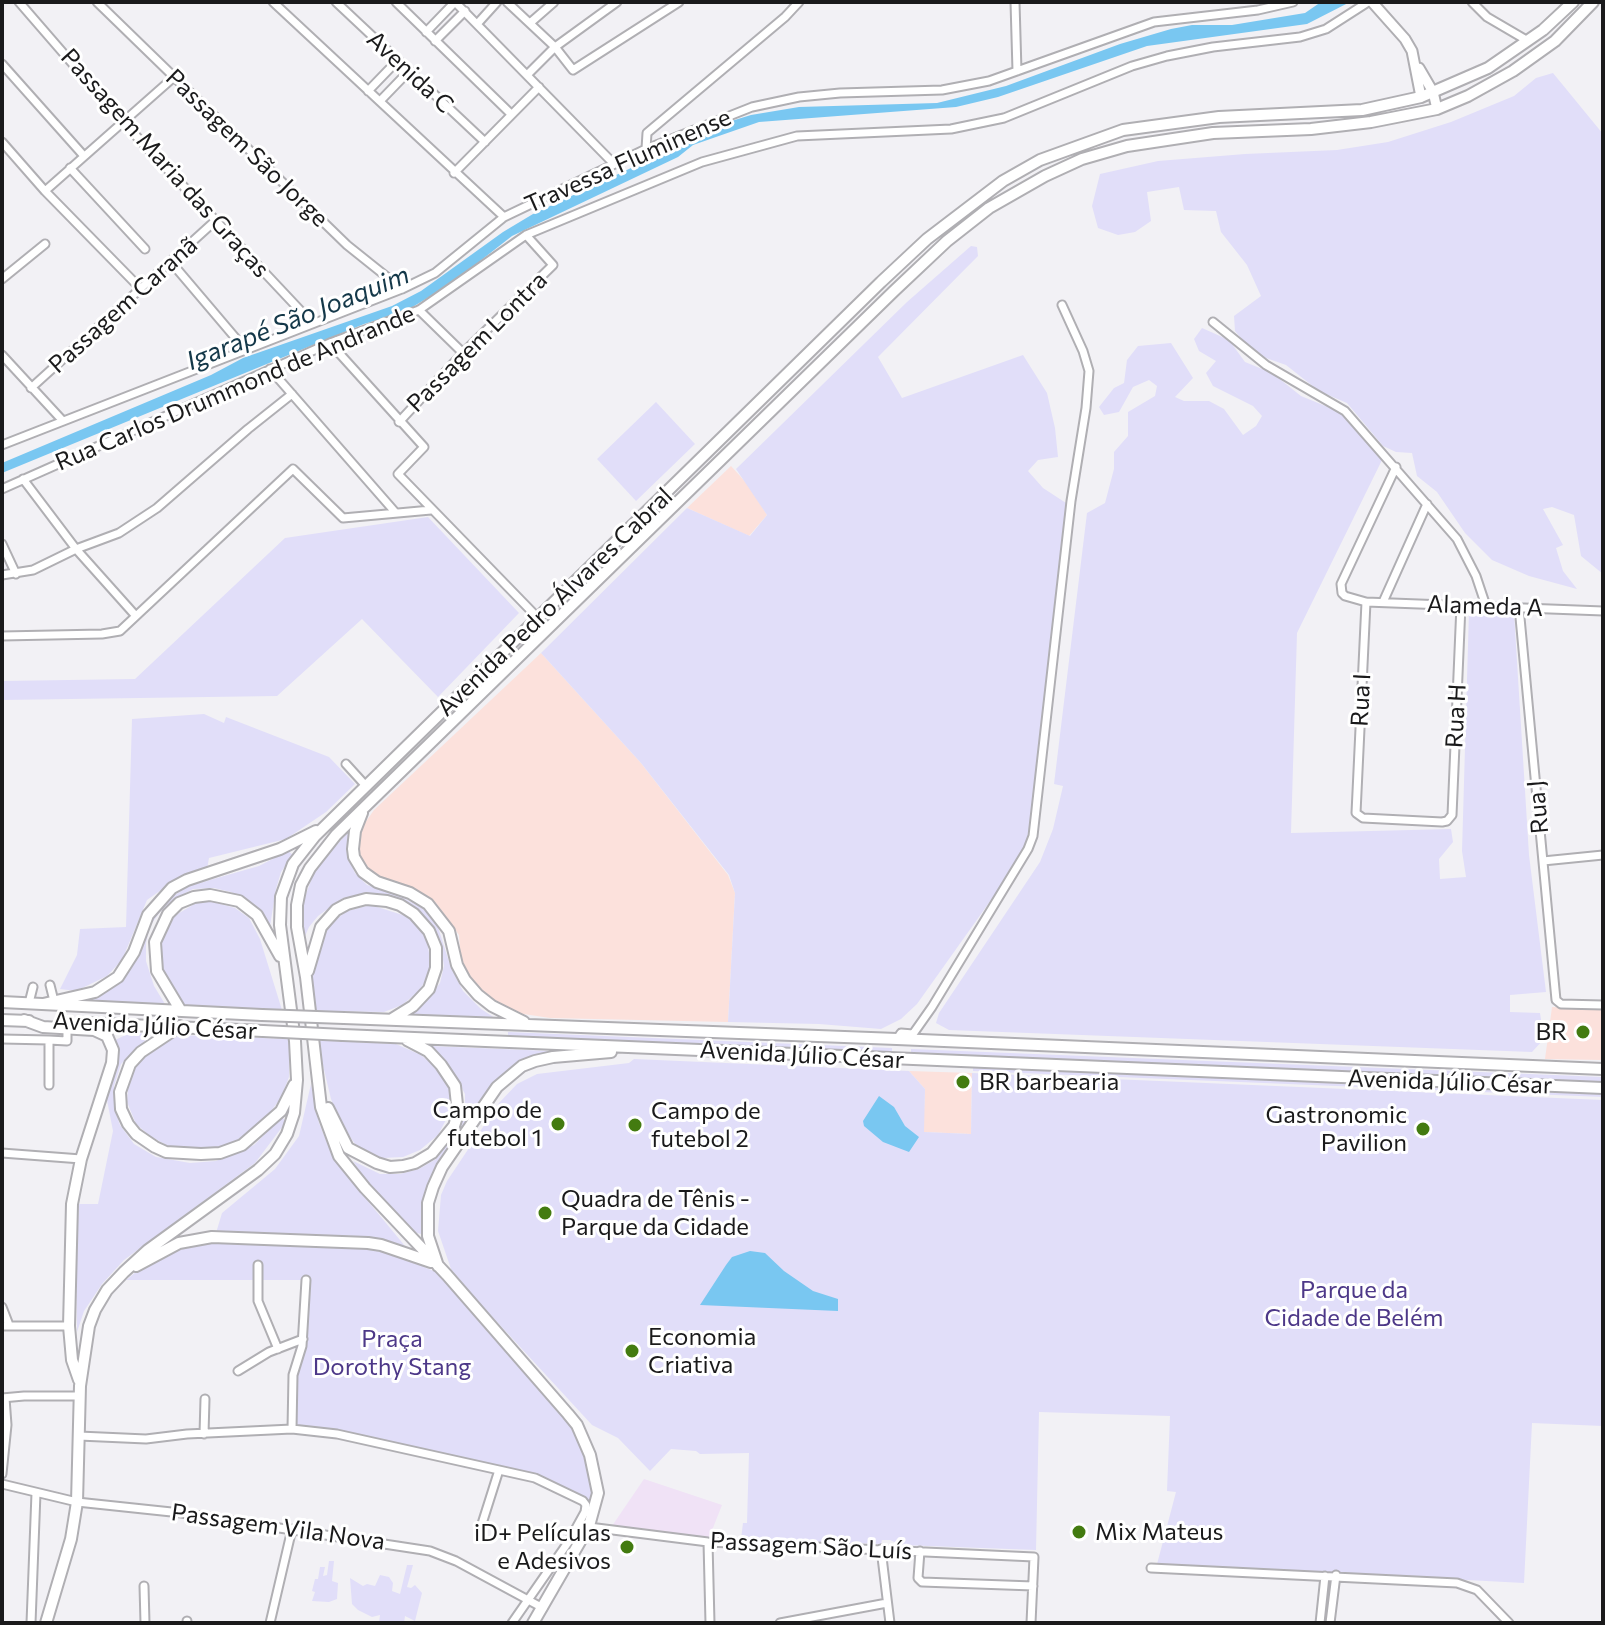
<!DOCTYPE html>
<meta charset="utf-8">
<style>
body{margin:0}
#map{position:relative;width:1605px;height:1625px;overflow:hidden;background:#f2f1f5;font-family:Commissioner,sans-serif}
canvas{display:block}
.frame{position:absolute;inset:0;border:4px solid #1a1a1b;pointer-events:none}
</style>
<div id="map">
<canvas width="1605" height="1625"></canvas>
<div class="frame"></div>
</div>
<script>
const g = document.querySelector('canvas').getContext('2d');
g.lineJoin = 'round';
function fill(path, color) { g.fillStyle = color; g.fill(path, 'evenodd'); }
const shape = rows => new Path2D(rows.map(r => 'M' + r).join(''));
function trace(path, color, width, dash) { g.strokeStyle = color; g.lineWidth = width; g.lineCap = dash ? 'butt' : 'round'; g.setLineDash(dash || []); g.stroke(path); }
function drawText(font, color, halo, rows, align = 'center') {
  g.font = font + ' Commissioner,sans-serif'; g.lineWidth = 6; g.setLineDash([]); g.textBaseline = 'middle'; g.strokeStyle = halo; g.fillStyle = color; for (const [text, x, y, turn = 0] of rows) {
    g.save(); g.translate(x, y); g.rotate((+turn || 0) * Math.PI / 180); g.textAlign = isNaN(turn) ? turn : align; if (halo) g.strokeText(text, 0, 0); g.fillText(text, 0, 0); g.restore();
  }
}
const commercial = shape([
 [731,466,750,487,767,515,749,536,687,508],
 [541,653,641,763,728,875,735,893,728,1022,550,1018,517,1013,491,999,473,980,461,961,459,935,436,903,416,891,372,875,360,858,360,830,374,810],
 [1552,1007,1603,1009,1603,1060,1545,1059],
 [909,1071,972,1073,971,1134,923,1132,925,1089]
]);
const industrial = shape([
 [644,1479,722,1505,709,1538,612,1526]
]);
const green = shape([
 [1553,73,1603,134,1603,574,1581,556,1574,515,1552,507,1543,509,1563,545,1556,548,1563,571,1577,589,1529,576,1492,560,1465,533,1437,492,1417,476,1412,453,1396,452,1383,446,1347,403,1319,391,1286,365,1266,358,1245,343,1235,331,1234,316,1261,296,1247,265,1221,232,1216,211,1184,210,1179,187,1147,192,1151,221,1135,232,1118,235,1098,228,1092,206,1100,174,1158,161,1245,154,1337,150,1388,142,1451,122,1514,96,1536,78],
 [971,246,977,247,978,256,878,357,902,398,1023,355,1047,393,1055,428,1058,457,1038,460,1028,471,1043,488,1066,503,1041,772,1032,826,1018,862,917,1004,901,1019,881,1029,819,1024,728,1022,735,893,729,875,641,763,541,653,687,508,750,536,767,515,736,469,907,302],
 [1202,328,1229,340,1245,362,1272,373,1301,396,1340,412,1382,460,1297,633,1291,833,1451,829,1453,842,1439,859,1440,879,1466,877,1462,851,1469,611,1514,613,1529,855,1546,992,1510,995,1510,1012,1540,1013,1544,1039,1532,1052,949,1030,936,1023,939,1013,1040,862,1053,829,1063,786,1054,784,1087,513,1105,503,1114,469,1114,452,1128,436,1128,412,1155,396,1157,386,1149,380,1133,387,1119,412,1104,415,1099,407,1114,388,1124,383,1127,360,1138,346,1171,343,1193,378,1175,397,1184,401,1209,401,1224,409,1243,435,1256,426,1262,416,1253,406,1213,386,1206,373,1216,361,1199,351,1194,339],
 [656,402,695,444,636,501,597,459],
 [428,517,519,613,438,697,362,619,277,696,2,700,2,681,135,679,285,538],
 [204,714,224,723,226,717,329,757,355,784,326,812,286,839,209,858,207,869,178,878,147,900,122,960,107,976,76,991,60,989,77,955,80,929,126,927,132,719],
 [349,831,347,856,355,873,367,885,398,895,422,908,437,924,451,968,463,991,481,1009,498,1020,407,1016,423,1005,440,983,444,966,440,940,428,920,412,906,387,895,361,894,343,898,318,916,309,927,302,943,303,902,315,870],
 [288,851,293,855,281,872,276,889,270,926,256,909,231,892,214,888,193,889,173,900,160,912,150,926,146,943,146,961,154,986,165,1004,80,1002,102,995,119,983,135,958,154,914,165,901,189,886,259,866],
 [203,899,235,908,249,918,260,939,282,1010,181,1005,165,981,160,965,160,940,169,919],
 [371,905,412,918,427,941,430,959,428,977,418,992,402,1005,384,1012,314,1011,312,970,318,941,330,924,347,911],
 [508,1032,892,1048,892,1053,508,1037],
 [130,1033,152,1034,121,1064,114,1086,114,1107,120,1125,134,1144,156,1157,190,1163,216,1161,254,1145,282,1117,286,1122,255,1163,124,1260,102,1284,84,1311,77,1332,76,1258,79,1204,98,1204,113,1131,107,1100,118,1050,115,1040],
 [177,1035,289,1039,289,1077,281,1098,265,1119,244,1138,224,1147,196,1151,172,1148,150,1136,136,1124,127,1102,129,1077,137,1064,155,1046],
 [317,1040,396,1044,421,1055,436,1067,451,1088,449,1114,438,1135,420,1150,403,1157,382,1158,358,1148,343,1127,331,1099],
 [431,1046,549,1051,513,1067,491,1087,476,1106,432,1174,422,1200,421,1234,417,1233,363,1177,353,1161,380,1174,400,1174,419,1169,436,1159,449,1142,465,1112,465,1094,453,1071],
 [911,1049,1603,1077,1603,1082,911,1053],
 [634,1059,909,1071,925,1089,924,1132,971,1134,972,1073,1603,1100,1603,1426,1532,1423,1524,1583,1315,1572,1156,1568,1176,1492,1167,1491,1170,1416,1039,1412,1036,1550,901,1545,890,1540,882,1540,881,1544,741,1539,743,1523,747,1523,749,1453,700,1454,696,1451,671,1449,650,1471,618,1438,592,1425,475,1298,451,1269,438,1231,441,1195,447,1181,499,1103,517,1084,537,1074,629,1063],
 [973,1068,1603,1094,1603,1097,973,1071],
 [311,1084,319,1123,330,1150,342,1170,405,1246,357,1236,216,1233,222,1213,275,1169,299,1136],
 [214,1240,393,1249,426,1268,444,1275,568,1414,590,1455,595,1508,535,1478,337,1434,292,1429,293,1375,302,1346,306,1280,126,1280,156,1256,179,1243],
 [329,1561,334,1561,332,1581,338,1583,337,1599,329,1602,312,1601,315,1592,312,1591,315,1579,318,1579,320,1567,325,1567,323,1576,327,1575],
 [407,1565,413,1565,407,1587,411,1588,415,1585,422,1593,415,1621,405,1616,404,1623,379,1623,380,1615,372,1617,358,1610,352,1604,350,1578,363,1586,367,1584,375,1586,380,1575,389,1577,393,1583,392,1591,400,1594]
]);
const water = shape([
 [1321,2,1350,2,1307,24,1147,46,998,97,956,107,759,122,693,145,678,157,512,236,452,283,406,311,364,324,2,473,2,463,211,375,243,358,392,306,421,291,503,232,533,214,646,161,702,130,751,115,799,107,937,103,1006,86,1120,44,1171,29,1192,25,1232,25,1305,13],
 [879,1096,894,1107,905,1126,919,1137,909,1152,883,1142,864,1126,863,1121],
 [750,1251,765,1253,784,1271,813,1291,838,1299,838,1311,700,1305,726,1265,732,1257]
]);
const street = shape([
 [19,2,123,122,312,323],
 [97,2,347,245,402,289],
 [273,2,504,217],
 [336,2,485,142],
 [396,2,511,114],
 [455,2,614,164],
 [507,2,555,47,573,70,679,2],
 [1015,2,1017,71],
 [1472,2,1487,17,1528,41],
 [478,23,497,2],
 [530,23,554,2],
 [426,32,455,2],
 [435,41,465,11],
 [2,64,84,156],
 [528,74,555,47,617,2],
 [368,91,398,60],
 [380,101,409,71],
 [2,142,45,191,141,289],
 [646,149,647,133,785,17,799,2],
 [70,168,145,249],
 [454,173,539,87],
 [45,191,174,77],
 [171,262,244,348],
 [2,279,45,244],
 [419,310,463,353],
 [1213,322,1266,365,1345,411,1457,539,1476,576,1486,606],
 [330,343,424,447,398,474,538,618],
 [2,355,62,420],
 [270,369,395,512],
 [31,388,215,221],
 [399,422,463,353,553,265,526,235],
 [2,445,402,289,435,273,504,217,646,149,752,107,799,97,840,93,942,90,989,81,1154,22,1258,10,1293,2],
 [1396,467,1341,584,1342,593,1345,596,1366,602,1603,611],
 [23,479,76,549,135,615],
 [2,489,330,343,419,310,526,235,702,162,797,136,951,129,1004,118,1132,66,1167,56,1213,47,1300,37,1326,29,1368,2],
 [2,544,16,574],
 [2,575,33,570,76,549,119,533,157,508,248,429,292,394],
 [1366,602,1356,813,1363,818,1442,822,1447,821,1452,815,1461,605],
 [1383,602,1427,504],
 [1519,607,1556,1000,1561,1004,1603,1005],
 [2,636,102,634,120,631,293,469,343,518,431,510],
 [346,764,366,786],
 [1543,861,1603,855],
 [50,985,54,1001],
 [29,1003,33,987],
 [2,1039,49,1040],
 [897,1039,901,1033,913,1034,932,1007,1028,849,1033,836,1071,501,1086,408,1089,371,1083,351,1062,305],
 [49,1085,49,1040,67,1041,67,1027],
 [2,1153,81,1159],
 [258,1265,258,1301,278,1349],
 [2,1307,9,1325],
 [2,1326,69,1326],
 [238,1371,269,1352,303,1339],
 [2,1398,24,1396,79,1396],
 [292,1429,293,1375,302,1346,306,1280],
 [204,1434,205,1399],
 [79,1436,146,1439,187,1434,292,1429,337,1434,535,1478,583,1501,586,1505,585,1512,569,1541,512,1623],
 [2,1474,7,1425,5,1398],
 [2,1484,77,1502,181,1513,430,1551,456,1561,543,1608],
 [589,1527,708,1542,1034,1557,1031,1623],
 [480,1530,499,1470],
 [708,1542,710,1623],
 [881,1549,890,1623],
 [920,1551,918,1578,922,1582,1033,1586],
 [1151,1568,1457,1583,1477,1590,1509,1623],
 [144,1586,145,1623],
 [187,1621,187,1623],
 [31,1623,36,1493],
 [270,1623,292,1529],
 [780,1623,887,1603],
 [1320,1623,1325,1576],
 [1330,1623,1336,1575]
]);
const secondary = shape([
 [1372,2,1405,39,1412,51,1421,97],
 [1419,68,1433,92,1437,109]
]);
const primary = shape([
 [362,813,355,831,353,849,354,857,363,872,377,882,410,893,428,904,449,931,457,965,465,980,478,995,492,1006,524,1022],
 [308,971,321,927,336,910,347,904,366,899,387,901,400,905,414,914,429,931,436,948,436,968,429,989,413,1006,392,1019],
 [2,1002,262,1015],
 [43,1004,95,992,118,977,134,952,148,915,172,888,187,880,280,849,316,831],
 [181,1011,157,971,155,942,168,914,179,903,194,897,210,895,239,901,257,915,280,956],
 [344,1018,897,1039,1603,1069],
 [2,1020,29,1021],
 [24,1020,43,1027,94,1030,107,1036,113,1050,112,1063,81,1159,72,1204,69,1326,72,1360,79,1380],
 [85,1023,263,1031],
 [180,1026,141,1052,130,1064,120,1092,121,1109,128,1124,136,1134,155,1147,166,1152,201,1154,220,1153,242,1145,281,1111,294,1085],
 [343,1035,1603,1088],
 [328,1108,348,1148,377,1163,390,1167,403,1166,415,1163,432,1153,454,1126,458,1114,455,1086,441,1065,428,1051,407,1040],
 [136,1266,179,1243,212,1237,368,1243,381,1245,431,1262],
 [438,1266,428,1236,428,1203,433,1187,442,1167,497,1087,522,1066,535,1061,553,1057,611,1052],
 [46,1623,71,1539,77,1502,80,1386,89,1326,95,1310,107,1290,124,1272,148,1250,258,1170,275,1154,287,1134,294,1113,297,1080,295,1041,280,925,281,897,293,864,315,836,881,282,927,239,1003,181,1040,160,1123,130,1219,117,1362,110,1421,97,1488,68,1543,30,1573,2],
 [533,1623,589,1526,598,1493,590,1455,577,1425,568,1414,447,1275,365,1188,339,1156,321,1107,306,977,297,927,297,905,301,885,310,868,336,835,894,291,947,241,989,208,1045,176,1082,159,1127,146,1213,133,1311,129,1371,122,1437,109,1468,96,1513,71,1555,41,1593,2]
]);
const primaryBridge = shape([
 [262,1015,344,1018],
 [263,1031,343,1035]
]);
const markers = [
 [1583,1032,8,"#437b10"],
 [963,1082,8,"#437b10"],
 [558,1124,8,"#437b10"],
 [635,1125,8,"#437b10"],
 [1423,1129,8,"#437b10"],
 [545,1213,8,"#437b10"],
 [632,1351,8,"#437b10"],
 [1079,1532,8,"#437b10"],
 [627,1547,8,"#437b10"]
];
const streetNames = [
 ["Avenida C",410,72,43],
 ["Passagem São Jorge",247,148,44],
 ["Travessa Fluminense",628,161,-24],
 ["Passagem Maria das Graças",165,163,48],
 ["Passagem Caranã",123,305,-42],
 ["Passagem Lontra",477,342,-45],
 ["Rua Carlos Drummond de Andrande",235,388,-23],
 ["Avenida Pedro Álvares Cabral",555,602,-44],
 ["Alameda A",1485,606,2],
 ["Rua I",1361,700,-87],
 ["Rua H",1456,716,-87],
 ["Rua J",1538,807,-95],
 ["Avenida Júlio César",155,1026,3],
 ["Avenida Júlio César",802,1055,3],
 ["Avenida Júlio César",1450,1082,2],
 ["Passagem Vila Nova",278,1527,8],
 ["Passagem São Luís",811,1546,3]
];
const poiNames = [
 ["BR",1567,1032,"right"],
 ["BR barbearia",979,1082],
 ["Campo de",542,1110,"right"],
 ["futebol 1",542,1138,"right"],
 ["Campo de",651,1111],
 ["futebol 2",651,1139],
 ["Gastronomic",1407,1115,"right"],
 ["Pavilion",1407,1143,"right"],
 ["Quadra de Tênis -",561,1199],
 ["Parque da Cidade",561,1227],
 ["Economia",648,1337],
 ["Criativa",648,1365],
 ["Mix Mateus",1095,1532],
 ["iD+ Películas",611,1533,"right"],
 ["e Adesivos",611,1561,"right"]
];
const parkNames = [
 ["Parque da",1354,1290],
 ["Cidade de Belém",1354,1318],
 ["Praça",392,1339],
 ["Dorothy Stang",392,1367]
];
const waterNames = [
 ["Igarapé São Joaquim",298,318,-22]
];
fill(commercial, '#fce1dc');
fill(industrial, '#f0e2f6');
fill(green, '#e1def9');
fill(water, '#79c7f1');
trace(street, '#b0afb3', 11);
trace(secondary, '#b0afb3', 13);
trace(primary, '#b0afb3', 14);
trace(street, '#fff', 7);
trace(secondary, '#fff', 9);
trace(primary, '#fff', 10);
trace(primaryBridge, '#b0afb3', 14, []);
trace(primaryBridge, '#fff', 10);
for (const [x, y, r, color] of markers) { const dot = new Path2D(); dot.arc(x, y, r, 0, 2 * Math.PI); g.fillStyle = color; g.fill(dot); trace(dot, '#fff', 3); }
drawText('24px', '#1a1a1b', '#fff', streetNames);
drawText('24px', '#1a1a1b', '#fff', poiNames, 'left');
drawText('24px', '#4d3888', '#fff', parkNames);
drawText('italic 26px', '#143849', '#fff', waterNames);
</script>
